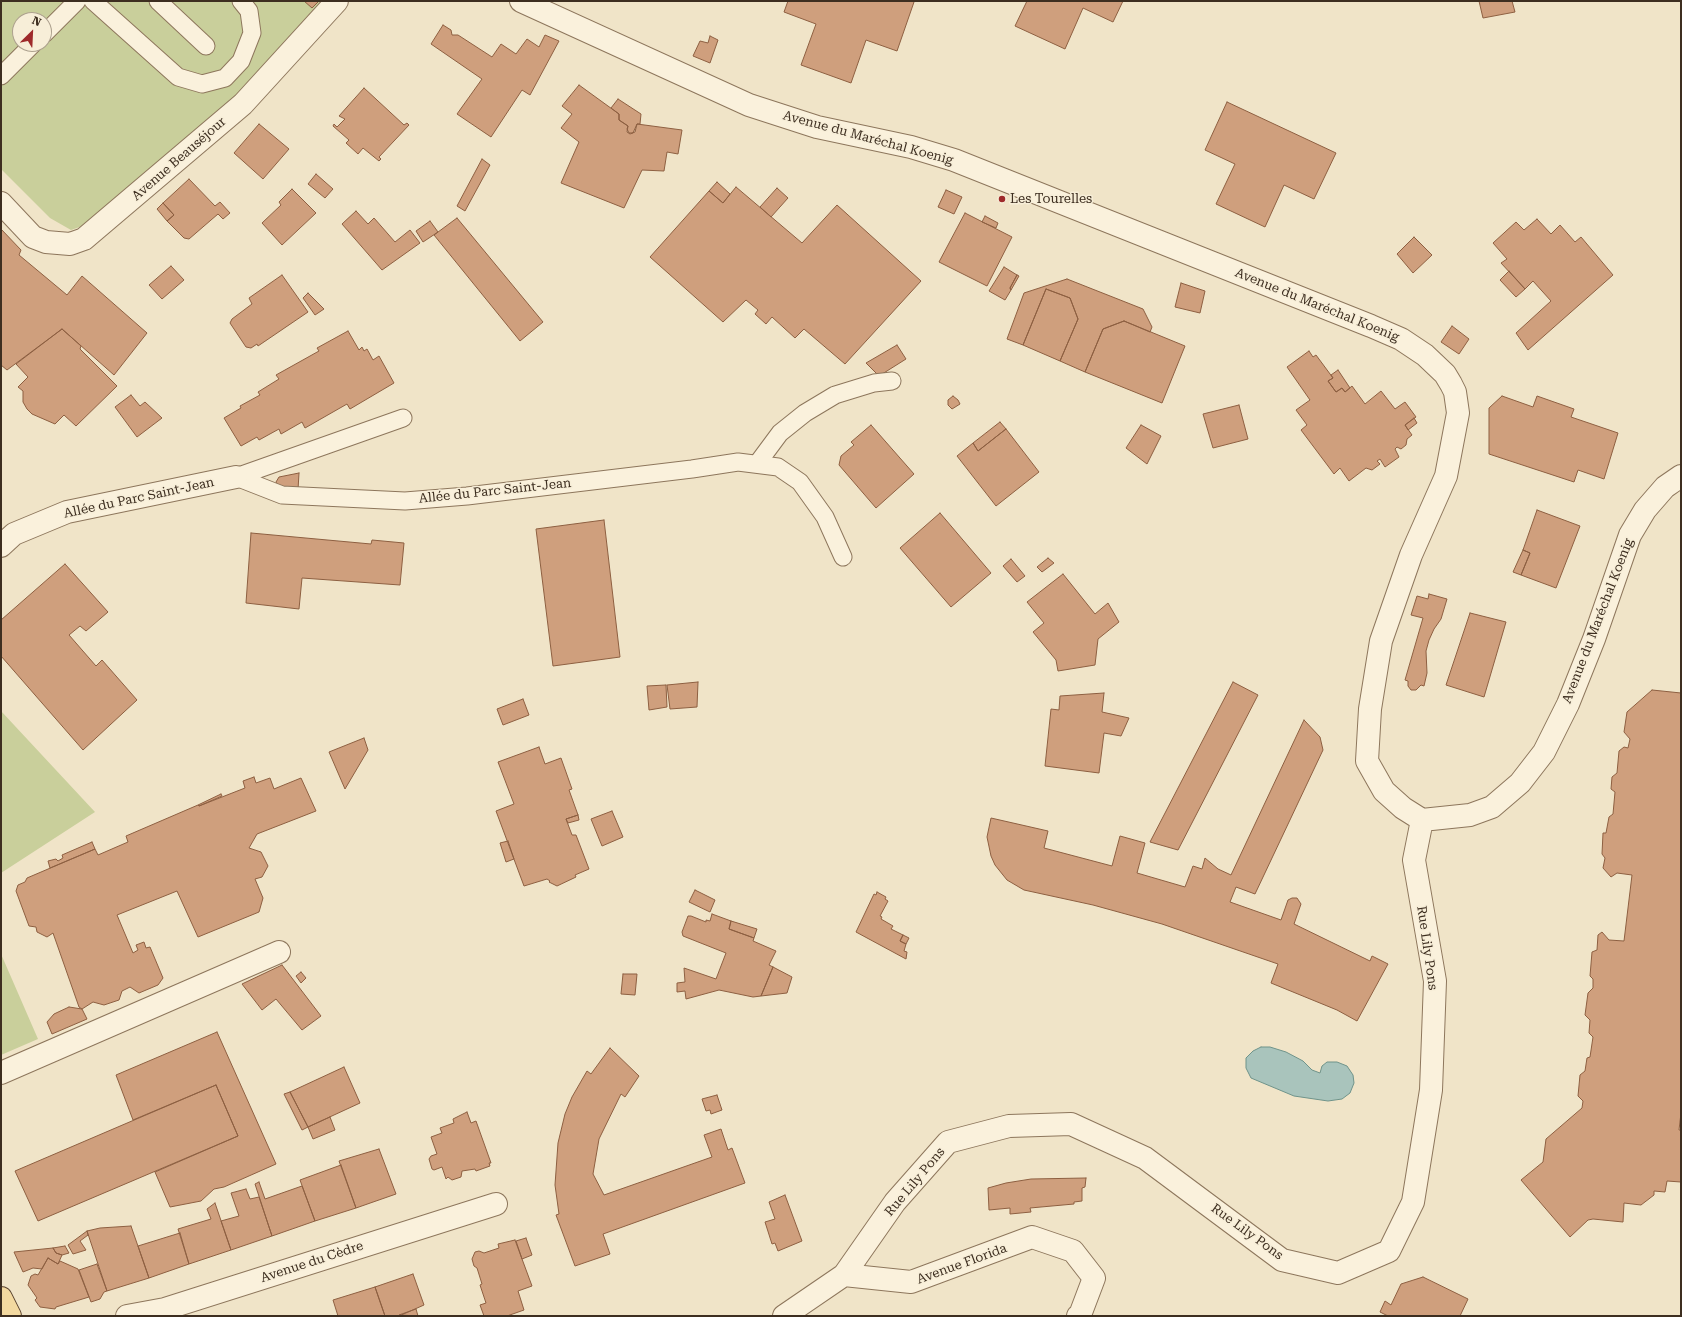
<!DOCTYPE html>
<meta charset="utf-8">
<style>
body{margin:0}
#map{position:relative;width:1682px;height:1317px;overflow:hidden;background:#f0e4c8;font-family:"Roboto Serif",serif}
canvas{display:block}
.frame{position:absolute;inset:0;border:2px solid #3d2e20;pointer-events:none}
.north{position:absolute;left:12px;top:12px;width:40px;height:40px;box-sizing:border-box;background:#f7eed8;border:1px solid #ada18e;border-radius:50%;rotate:24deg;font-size:11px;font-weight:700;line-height:16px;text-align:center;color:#3d2e20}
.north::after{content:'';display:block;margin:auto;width:14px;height:18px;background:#9e2a2b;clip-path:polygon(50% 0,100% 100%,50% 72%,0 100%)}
</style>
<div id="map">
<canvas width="1682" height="1317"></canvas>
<div class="frame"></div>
<div class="north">N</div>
</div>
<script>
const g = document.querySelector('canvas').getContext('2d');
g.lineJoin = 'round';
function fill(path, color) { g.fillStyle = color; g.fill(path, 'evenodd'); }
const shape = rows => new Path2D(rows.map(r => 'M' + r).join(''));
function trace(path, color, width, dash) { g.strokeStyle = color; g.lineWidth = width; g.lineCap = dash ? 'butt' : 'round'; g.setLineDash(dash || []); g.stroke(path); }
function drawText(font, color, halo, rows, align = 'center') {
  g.font = font + ' "Roboto Serif",serif'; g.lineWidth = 3; g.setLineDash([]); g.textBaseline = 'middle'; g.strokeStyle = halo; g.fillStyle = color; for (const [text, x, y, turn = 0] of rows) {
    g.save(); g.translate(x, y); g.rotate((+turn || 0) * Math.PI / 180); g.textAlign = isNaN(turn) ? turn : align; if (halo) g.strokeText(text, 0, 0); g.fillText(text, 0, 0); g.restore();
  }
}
const green = shape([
 [1,1,327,1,243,91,91,223,71,230,50,218,1,169],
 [20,20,44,20,44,44,20,44],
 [1,711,95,812,1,873],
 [1,954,38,1039,1,1055]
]);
const water = shape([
 [1261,1047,1270,1047,1286,1052,1303,1061,1312,1070,1320,1073,1322,1066,1327,1062,1337,1062,1347,1066,1353,1075,1354,1083,1350,1093,1342,1099,1328,1101,1294,1096,1251,1078,1246,1068,1246,1058,1253,1051,1261,1047]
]);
const building = shape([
 [304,1,319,1,312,8,304,1],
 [788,1,912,1,914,2,897,51,866,40,851,83,801,65,816,24,784,12,788,1],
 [1027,1,1123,1,1113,22,1083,8,1065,49,1015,26,1027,1],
 [1479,1,1512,1,1515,12,1483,18,1479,1],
 [443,25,451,30,452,35,458,35,492,57,501,44,516,54,527,39,539,47,545,35,559,41,530,95,522,90,491,137,457,114,482,79,431,44,443,25],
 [710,36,718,40,710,63,693,56,700,41,708,43,710,36],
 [579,85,619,114,619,120,628,126,627,132,630,134,635,132,637,124,682,130,678,154,667,152,664,171,642,170,624,208,561,183,579,142,561,128,572,114,562,106,579,85],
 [364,88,404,125,407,123,409,125,379,157,381,159,379,161,363,148,358,154,346,143,349,140,333,126,334,124,337,127,345,119,339,116,364,88],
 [618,99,641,114,640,124,637,124,633,133,629,133,627,129,628,126,619,120,619,114,611,108,618,99],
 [1227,102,1336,153,1314,199,1284,185,1265,227,1216,204,1235,164,1205,150,1227,102],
 [259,124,289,149,263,179,234,153,259,124],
 [482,159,490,165,465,211,457,206,482,159],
 [316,174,333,189,325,198,308,184,316,174],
 [189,179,215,206,220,202,230,213,223,219,218,214,189,239,184,238,167,221,174,215,163,203,189,179],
 [717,182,730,194,723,203,709,191,717,182],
 [736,187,802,243,837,205,921,281,845,364,804,329,795,338,772,317,766,324,755,314,758,310,746,300,723,322,650,257,709,191,723,203,736,187],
 [777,188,788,198,771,217,760,207,777,188],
 [292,189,316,213,282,245,262,223,281,205,279,202,292,189],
 [946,190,962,197,954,214,938,207,946,190],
 [163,203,174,215,167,221,157,209,163,203],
 [356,211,368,224,374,218,395,242,410,230,420,243,382,270,342,224,356,211],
 [965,213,1012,237,987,286,939,262,965,213],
 [985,216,998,223,996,228,982,222,985,216],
 [457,218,543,322,520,341,434,235,457,218],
 [1537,219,1551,234,1560,225,1575,242,1581,237,1613,275,1528,350,1516,333,1551,301,1533,281,1525,289,1501,263,1507,259,1493,243,1516,222,1524,230,1537,219],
 [430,221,438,232,423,242,416,231,430,221],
 [1,229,21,250,19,255,67,295,82,276,147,333,114,375,62,329,7,370,1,365,1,229],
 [1414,237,1432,255,1413,273,1397,254,1414,237],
 [171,266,184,280,162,299,149,285,171,266],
 [1004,267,1017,275,1010,288,1011,290,1005,300,989,291,1004,267],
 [1509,271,1525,289,1516,297,1500,280,1509,271],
 [282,275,308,312,258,346,257,344,251,348,246,347,230,323,232,319,252,304,249,298,282,275],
 [1017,275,1019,276,1011,290,1010,288,1017,275],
 [1067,279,1143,309,1152,327,1150,332,1124,321,1103,329,1085,372,1060,361,1078,319,1070,298,1046,289,1023,345,1007,339,1024,293,1067,279],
 [1181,283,1205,291,1200,313,1175,307,1181,283],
 [1046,289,1070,298,1078,319,1060,361,1023,345,1046,289],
 [308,293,324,309,315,315,303,298,308,293],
 [1124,321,1185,346,1162,403,1085,372,1103,329,1124,321],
 [1452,326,1469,339,1459,354,1441,342,1452,326],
 [62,329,81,346,80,349,117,386,76,426,64,415,55,424,32,414,27,409,23,402,23,391,18,387,28,377,16,364,62,329],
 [348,331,359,350,362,347,364,351,367,349,373,360,379,356,394,383,350,409,347,404,305,428,302,422,281,434,279,429,259,440,257,437,241,446,224,418,241,408,240,406,260,395,258,392,279,379,276,375,319,351,317,348,348,331],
 [897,345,906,359,879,376,866,363,897,345],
 [1309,351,1313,357,1316,355,1333,378,1328,381,1336,392,1342,388,1345,392,1352,386,1365,404,1381,391,1395,409,1405,402,1416,417,1405,425,1412,435,1407,439,1406,445,1401,449,1397,447,1395,449,1399,457,1385,467,1380,459,1377,461,1380,464,1372,470,1366,468,1349,481,1340,468,1334,474,1301,430,1307,425,1296,410,1310,400,1287,367,1309,351],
 [1338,370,1350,388,1345,392,1342,388,1336,392,1328,381,1333,378,1331,375,1338,370],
 [131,395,140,406,145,402,162,418,137,437,115,407,131,395],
 [953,396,958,400,960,404,952,409,948,405,948,400,953,396],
 [1502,396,1533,407,1537,396,1574,409,1571,417,1618,433,1604,479,1578,470,1574,482,1489,454,1489,408,1502,396],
 [1239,405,1248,439,1213,448,1203,414,1239,405],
 [1414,418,1417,423,1408,430,1405,425,1414,418],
 [1000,422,1006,429,978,451,973,443,1000,422],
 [871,425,914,474,876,508,839,465,841,456,854,445,851,442,871,425],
 [1141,425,1161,436,1147,464,1126,448,1141,425],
 [1006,429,1039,472,996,506,957,456,973,443,978,451,1006,429],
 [299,473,298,490,277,485,276,482,279,477,299,473],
 [1537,510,1580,526,1556,588,1521,575,1530,553,1523,550,1537,510],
 [940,513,991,573,951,607,900,548,940,513],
 [604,520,620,657,553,666,536,529,604,520],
 [251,533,371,544,372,540,404,543,400,585,302,578,299,609,246,603,251,533],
 [1523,550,1530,553,1521,575,1513,572,1523,550],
 [1048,558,1054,563,1042,572,1037,567,1048,558],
 [1011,559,1025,576,1017,582,1003,566,1011,559],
 [65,564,108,612,86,631,80,626,69,635,96,666,102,660,137,700,83,750,1,656,1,620,65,564],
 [1063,574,1095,614,1108,603,1119,622,1098,639,1095,665,1058,671,1056,660,1033,632,1044,623,1027,602,1063,574],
 [1429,594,1447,599,1441,619,1434,629,1429,640,1426,651,1427,673,1424,686,1421,685,1416,690,1411,690,1408,686,1408,681,1405,680,1423,618,1411,615,1417,596,1428,599,1429,594],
 [1470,613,1506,622,1484,697,1446,685,1470,613],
 [698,682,697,707,670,709,667,685,698,682],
 [1233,682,1258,695,1178,850,1150,842,1233,682],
 [666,685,667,707,649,710,647,686,666,685],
 [1652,690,1681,693,1681,1113,1679,1130,1681,1130,1681,1182,1667,1181,1665,1192,1654,1191,1654,1195,1641,1205,1624,1203,1623,1222,1593,1219,1588,1220,1570,1237,1521,1180,1543,1162,1546,1139,1582,1108,1583,1101,1578,1096,1580,1075,1585,1071,1587,1058,1590,1057,1593,1037,1589,1033,1590,1020,1585,1015,1588,993,1593,988,1593,979,1590,976,1592,952,1597,950,1598,935,1602,932,1609,940,1624,941,1632,875,1617,873,1611,877,1603,868,1605,858,1602,854,1603,833,1606,833,1609,817,1613,814,1615,792,1611,789,1612,777,1617,773,1619,751,1624,747,1628,748,1630,739,1624,732,1627,712,1652,690],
 [1104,693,1102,712,1129,718,1121,736,1104,733,1099,773,1045,766,1051,709,1059,710,1060,696,1104,693],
 [523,699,529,715,503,725,497,709,523,699],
 [1304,720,1320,737,1323,750,1255,894,1236,887,1230,902,1281,920,1288,900,1292,898,1297,898,1301,904,1294,924,1370,961,1372,956,1388,964,1357,1021,1337,1010,1271,983,1278,964,1162,924,1093,905,1024,890,1007,880,995,865,991,856,987,837,991,818,1048,831,1044,848,1112,866,1120,836,1145,843,1137,873,1185,887,1193,866,1202,869,1205,858,1218,869,1231,875,1304,720],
 [364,738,368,750,345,789,329,752,364,738],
 [539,747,545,764,561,758,572,789,569,790,578,815,566,819,572,835,576,835,589,869,575,875,576,877,557,886,549,882,550,881,547,879,524,886,496,811,514,804,498,762,539,747],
 [254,777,256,783,270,778,274,789,301,778,316,811,257,834,249,848,261,852,268,866,262,877,255,879,263,898,259,912,198,937,177,891,117,915,133,953,138,950,136,945,144,942,146,948,150,947,163,978,158,985,139,993,130,987,122,991,119,1000,104,1005,93,1002,82,1009,79,1007,53,933,47,937,37,932,36,927,29,926,16,891,18,885,25,882,27,878,95,849,98,855,128,842,126,836,198,805,199,806,245,788,243,781,254,777],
 [221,794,222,796,199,806,198,805,221,794],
 [612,811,623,837,602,846,591,819,612,811],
 [578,815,579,820,568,823,566,819,578,815],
 [508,841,514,859,506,862,500,843,508,841],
 [92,842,95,849,50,868,48,861,56,859,58,861,63,858,62,855,92,842],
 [695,890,715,900,710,912,689,902,695,890],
 [877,892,886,897,885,899,888,901,880,916,882,917,881,919,893,926,891,929,903,935,900,941,906,944,904,951,907,952,906,959,856,932,874,894,876,895,877,892],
 [712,914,731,921,729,929,754,938,753,941,776,951,769,965,773,967,761,996,753,997,719,990,686,999,685,991,677,992,677,983,685,982,684,968,716,979,726,953,683,936,682,932,688,916,691,916,706,922,706,920,710,921,712,914],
 [731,921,757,929,754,938,729,929,731,921],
 [903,935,909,938,906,944,900,941,903,935],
 [282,965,321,1016,302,1030,276,999,262,1010,242,984,282,965],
 [773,967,792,977,787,993,761,996,773,967],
 [301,972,306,978,301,983,296,976,301,972],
 [623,974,637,974,635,995,621,994,623,974],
 [69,1007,82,1009,87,1019,52,1034,47,1022,54,1014,69,1007],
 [217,1032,276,1164,224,1187,214,1189,201,1201,170,1207,155,1172,238,1136,216,1085,133,1120,116,1075,217,1032],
 [610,1048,639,1076,625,1097,621,1094,599,1139,593,1174,604,1195,712,1157,704,1135,721,1129,728,1150,732,1148,745,1183,603,1234,610,1254,575,1266,556,1215,559,1214,555,1185,558,1143,565,1114,572,1097,587,1071,591,1074,610,1048],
 [344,1067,360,1103,308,1127,290,1092,344,1067],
 [216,1085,238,1136,38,1221,15,1171,216,1085],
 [290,1092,308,1127,302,1130,284,1094,290,1092],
 [717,1095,722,1110,711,1114,710,1110,706,1111,702,1099,717,1095],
 [467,1112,471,1123,476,1121,491,1163,489,1163,490,1166,476,1171,475,1169,462,1171,461,1177,452,1180,448,1177,446,1179,442,1167,434,1170,432,1169,429,1159,431,1156,437,1154,431,1137,442,1133,440,1128,454,1123,453,1119,467,1112],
 [330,1117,335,1130,313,1139,308,1127,330,1117],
 [379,1149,396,1194,356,1208,339,1161,379,1149],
 [341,1165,356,1208,315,1221,300,1180,341,1165],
 [1086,1178,1085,1187,1082,1188,1082,1201,1074,1202,1074,1204,1030,1208,1031,1212,1010,1214,1010,1208,989,1210,988,1188,1006,1183,1031,1179,1086,1178],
 [259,1182,265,1199,302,1186,315,1221,272,1236,255,1184,259,1182],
 [246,1189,250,1199,259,1197,272,1236,231,1250,221,1221,239,1216,231,1193,246,1189],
 [785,1195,802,1241,778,1251,775,1243,772,1244,765,1222,775,1219,769,1202,785,1195],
 [215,1203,231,1250,189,1264,178,1229,211,1219,207,1209,215,1203],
 [131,1226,149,1278,107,1291,87,1231,100,1228,131,1226],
 [87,1231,88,1235,80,1241,86,1250,73,1254,68,1245,87,1231],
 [180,1233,189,1264,149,1278,138,1246,180,1233],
 [526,1238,532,1255,522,1259,516,1241,526,1238],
 [515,1240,532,1286,518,1291,524,1310,507,1316,484,1316,480,1305,486,1303,480,1285,482,1284,477,1268,474,1266,472,1259,475,1252,479,1251,484,1253,499,1248,498,1244,515,1240],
 [65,1246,69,1253,62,1255,56,1253,53,1248,65,1246],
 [53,1248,56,1253,62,1255,58,1264,48,1258,42,1269,33,1268,23,1272,14,1252,53,1248],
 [48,1258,58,1264,60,1261,78,1269,89,1297,56,1307,55,1309,40,1307,35,1300,37,1298,28,1285,31,1276,35,1274,38,1275,48,1258],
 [97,1264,107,1291,104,1292,100,1299,91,1302,79,1270,97,1264],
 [413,1274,424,1305,399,1316,385,1316,375,1287,413,1274],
 [1423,1277,1468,1299,1460,1316,1388,1316,1380,1312,1385,1301,1391,1305,1401,1284,1423,1277],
 [375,1287,385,1316,338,1316,333,1300,375,1287],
 [416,1309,418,1316,399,1315,416,1309]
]);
const service = shape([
 [93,1,178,77,202,84,225,78,241,61,252,33,249,11,241,1],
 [158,1,206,46],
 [44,34,77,1],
 [1,76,33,44],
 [757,464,780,433,805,413,835,395,874,383,892,381],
 [236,477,282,495,405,501,467,496,692,469,738,462,778,467,800,482,825,517,843,557],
 [236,477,403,418]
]);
const minor = shape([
 [521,1,749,105,817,127,911,147,954,160,1371,326,1401,339,1425,355,1445,374,1451,384,1455,392,1458,413,1446,476,1411,555,1381,641,1370,709,1367,761,1384,791,1403,808,1422,820,1470,815,1492,807,1520,783,1544,752,1568,704,1594,639,1630,535,1645,510,1665,487,1681,476],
 [1,203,33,237,46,242,70,244,84,239,243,104,337,1],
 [1,546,14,534,67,512,236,477],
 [1,1073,279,952],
 [844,1275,895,1202,948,1142,1009,1126,1071,1124,1145,1158,1282,1260,1338,1273,1389,1251,1413,1202,1431,1090,1435,981,1414,860,1422,820],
 [127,1316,165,1309,496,1204],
 [784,1316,844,1275,911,1282,1032,1237,1073,1251,1094,1278,1080,1315,1078,1316]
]);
const primary = shape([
 [1,1298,10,1316]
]);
const markers = [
 [1002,199,4,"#9e2a2b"]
];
const streetNames = [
 ["Avenue du Maréchal Koenig",868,138,15],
 ["Avenue Beauséjour",179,159,-41],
 ["Avenue du Maréchal Koenig",1317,305,22],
 ["Allée du Parc Saint-Jean",495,491,-6],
 ["Allée du Parc Saint-Jean",139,498,-12],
 ["Avenue du Maréchal Koenig",1598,621,-69],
 ["Rue Lily Pons",1427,948,82],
 ["Rue Lily Pons",915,1182,-50],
 ["Rue Lily Pons",1247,1232,36],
 ["Avenue du Cèdre",312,1262,-18],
 ["Avenue Florida",962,1264,-20]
];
const poiNames = [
 ["Les Tourelles",1010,199]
];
fill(green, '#c9cf9b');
fill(water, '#a9c4bc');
trace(water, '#6f938a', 1);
fill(building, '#cf9f7d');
trace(building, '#8d5f41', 1);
trace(service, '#8d765c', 19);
trace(minor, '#8d765c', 24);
trace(primary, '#5b4430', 24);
trace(service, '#faf1dc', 17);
trace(minor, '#faf1dc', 22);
trace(primary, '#f3d9a0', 22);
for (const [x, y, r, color] of markers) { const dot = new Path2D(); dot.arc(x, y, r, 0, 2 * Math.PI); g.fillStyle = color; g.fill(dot); trace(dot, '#f7eed8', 1.5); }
drawText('13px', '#3d2e20', '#f7eed8', streetNames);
drawText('13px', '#3d2e20', '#f7eed8', poiNames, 'left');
</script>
